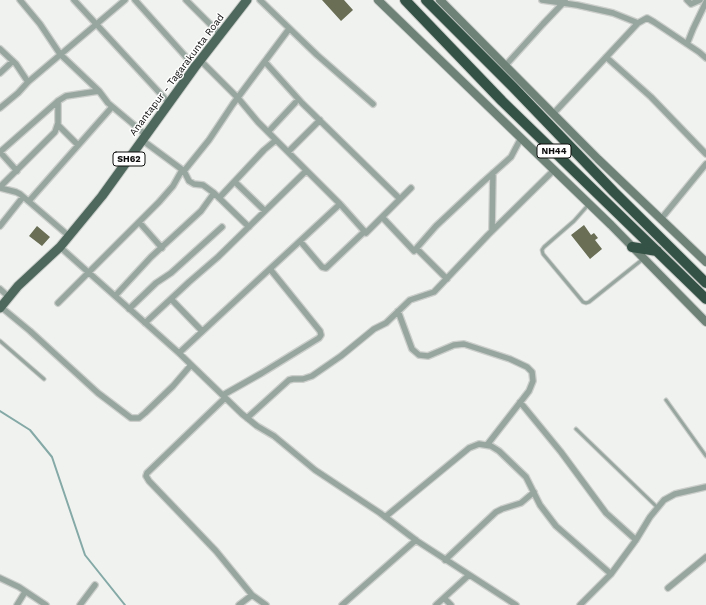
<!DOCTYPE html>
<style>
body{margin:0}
canvas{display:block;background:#eff2ef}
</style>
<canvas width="706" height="605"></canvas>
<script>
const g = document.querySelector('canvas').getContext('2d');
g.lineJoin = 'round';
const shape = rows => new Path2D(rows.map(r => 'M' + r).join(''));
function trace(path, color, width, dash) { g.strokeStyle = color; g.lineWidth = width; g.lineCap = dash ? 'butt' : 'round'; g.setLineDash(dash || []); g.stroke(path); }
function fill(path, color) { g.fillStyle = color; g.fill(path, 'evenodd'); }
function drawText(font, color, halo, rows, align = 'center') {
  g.font = font + ' "Work Sans",sans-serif'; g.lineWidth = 3; g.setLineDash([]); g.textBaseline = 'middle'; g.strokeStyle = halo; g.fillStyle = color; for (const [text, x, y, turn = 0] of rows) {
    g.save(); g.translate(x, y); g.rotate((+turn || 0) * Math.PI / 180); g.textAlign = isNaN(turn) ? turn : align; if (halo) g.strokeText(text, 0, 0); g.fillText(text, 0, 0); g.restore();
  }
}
const stream = shape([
 [0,411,30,430,52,457,85,555,125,605]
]);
const building = shape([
 [322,0,344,0,353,10,341,21],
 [584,225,591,235,594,233,598,238,595,240,602,249,590,259,571,235],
 [37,226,50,237,42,246,29,236]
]);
const lane = shape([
 [589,204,574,221,544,247,542,250,543,254,583,302,586,303,589,302,643,259],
 [0,341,44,379],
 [666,400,706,456],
 [576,429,658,508]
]);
const street = shape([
 [20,0,40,24,60,54,99,91],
 [74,0,169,103],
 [135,0,195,67],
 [186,0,220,34],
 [260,0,317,55,373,104],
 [542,0,577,5,613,13,638,23,647,18,654,22,699,52,706,58],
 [687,0,691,4,700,0],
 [687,44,693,29,706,2],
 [0,49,16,64,28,82,18,93,0,108],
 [606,57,651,97,706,154],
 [200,60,238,98,258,122,340,204,366,233,382,217,414,251,436,226,483,182,511,157,521,138],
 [265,62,302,103,400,199],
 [505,66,543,24,565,1],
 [0,73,13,61],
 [28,82,125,0],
 [553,114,638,23],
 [58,125,78,145],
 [268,132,295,103],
 [142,140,184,171,189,181,194,184,203,185,214,193,249,227],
 [0,152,58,101,66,96,99,91,108,103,146,135],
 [0,152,17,171],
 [288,152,320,120],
 [184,171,209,140,233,104,289,29],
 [235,182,265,211,306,171],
 [0,187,55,132,58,123,58,101],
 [0,188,16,192,20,194,69,236],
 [219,198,264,150,276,140],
 [29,201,112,107],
 [382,217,411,188],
 [661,219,706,164],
 [139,222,162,248],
 [0,226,23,197],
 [492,231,493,173],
 [300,241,322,267,326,268,365,231],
 [60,247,179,353,242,414,257,426,274,436,315,470,380,513,417,541,516,605],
 [417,249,447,279],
 [0,289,9,297],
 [115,296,151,257,201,211,214,193],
 [171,299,202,331],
 [58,303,159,202,173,186,182,170],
 [1,307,30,331,98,393,131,418,139,418,145,413,173,386,191,365],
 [129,309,156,283,171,273,222,227],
 [398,311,412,349,419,355,428,356,454,345,464,344,510,359,527,367,532,372,533,381,529,391,487,445],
 [145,323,189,282,218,257,265,211],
 [179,353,340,204],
 [223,395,262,373,319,338,321,335,320,331,270,269],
 [225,398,147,473,146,476,149,481,216,551,252,595,266,605],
 [520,402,561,452,606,513,636,540],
 [247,418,289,380,293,379,303,379,312,376,341,356,374,329,386,323,410,300,434,292,488,235,554,170],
 [385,517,469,448,479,444,491,446,499,451,526,477,540,505,556,526,611,574],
 [445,560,496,512,502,509,521,503,534,492],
 [0,578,19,587,46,605],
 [668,588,706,557],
 [444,598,451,605],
 [17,605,25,592],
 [80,605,95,585],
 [239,605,252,595],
 [342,605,416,540],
 [436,605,469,575],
 [580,605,611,574,636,540,650,517,664,500,675,494,706,487]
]);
const secondary = shape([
 [378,0,611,225,706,322],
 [440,0,598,159,706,262]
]);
const primary = shape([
 [0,308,18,286,60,247,102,196,195,67,247,0]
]);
const highway = shape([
 [405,0,502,101,706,299],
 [426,0,513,87,614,192,706,283],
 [632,247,657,251]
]);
const shields = [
 [554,151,34],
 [129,159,32]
];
const shieldNames = [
 ["NH44",554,151],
 ["SH62",129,159]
];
const streetNames = [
 ["Anantapur - Tagarakunta Road",177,75,-53]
];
trace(stream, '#84a9a6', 2);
fill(building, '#696e54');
trace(lane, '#cbcecb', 5);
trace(street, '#cbcecb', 8);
trace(secondary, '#cbcecb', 10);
trace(primary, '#cbcecb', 11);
trace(highway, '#cbcecb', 12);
trace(lane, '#98a6a0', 3);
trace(street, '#98a6a0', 5.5);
trace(secondary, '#6e8278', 8);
trace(primary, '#4f685d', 9);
trace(highway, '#355246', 10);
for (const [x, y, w] of shields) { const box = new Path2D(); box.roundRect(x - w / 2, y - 7, w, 14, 3); g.fillStyle = '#fefffe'; g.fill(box); trace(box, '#0d0e0d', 1); }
drawText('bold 9px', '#0d0e0d', null, shieldNames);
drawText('10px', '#0d0e0d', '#fefffe', streetNames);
</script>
